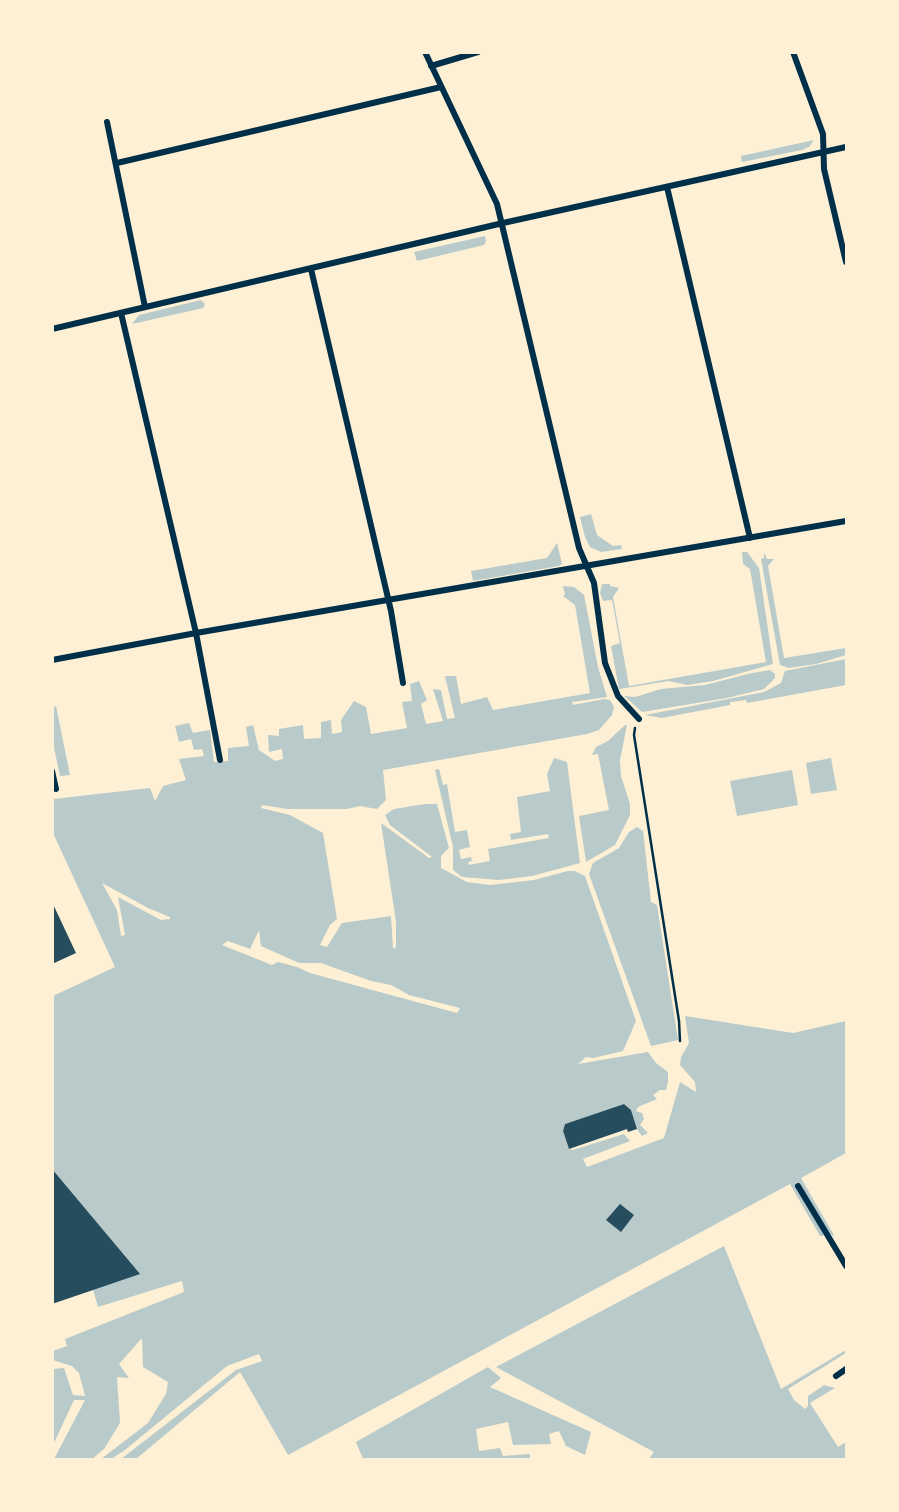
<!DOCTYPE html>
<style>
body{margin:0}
#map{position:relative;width:899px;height:1512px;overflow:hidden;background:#fdf0d5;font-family:"Roboto Serif",serif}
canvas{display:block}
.frame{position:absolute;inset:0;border:54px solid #fdf0d5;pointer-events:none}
</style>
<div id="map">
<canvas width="899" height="1512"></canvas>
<div class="frame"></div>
</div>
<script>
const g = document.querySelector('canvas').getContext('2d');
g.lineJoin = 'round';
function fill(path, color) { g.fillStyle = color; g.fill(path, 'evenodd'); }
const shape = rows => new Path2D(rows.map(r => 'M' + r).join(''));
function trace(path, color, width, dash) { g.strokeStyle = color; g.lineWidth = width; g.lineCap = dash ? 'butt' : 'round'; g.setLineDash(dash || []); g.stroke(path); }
const green = shape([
 [814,140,809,147,802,150,742,162,741,156],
 [485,236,486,241,484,245,417,261,414,252],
 [201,300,205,304,203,308,132,324,139,315],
 [591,514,597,535,613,546,621,545,622,549,601,552,590,547,585,537,580,517],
 [557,543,562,564,559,566,473,581,471,571,547,558],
 [742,552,747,552,759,568,773,664,713,681,687,685,669,681,619,689,611,646,620,643,612,600,603,601,600,593,602,584,610,584,610,586,619,588,613,597,629,686,766,662,750,569,743,564],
 [764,552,767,559,774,559,768,566,784,658,846,648,846,655,816,664,789,668,780,665,761,559,764,558],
 [563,586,574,587,584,595,598,667,607,697,572,702,573,705,604,699,610,700,614,707,612,715,599,730,587,734,383,770,386,800,377,809,360,806,347,809,287,809,262,805,261,808,290,815,323,833,337,919,330,925,320,945,327,947,342,923,391,916,393,949,396,947,396,922,381,823,429,858,432,857,390,825,385,815,394,809,425,804,437,804,449,848,441,856,441,868,467,882,490,885,534,880,568,871,575,871,585,876,636,1021,623,1051,593,1058,586,1057,578,1064,648,1052,656,1063,668,1072,668,1082,666,1090,660,1090,653,1095,657,1099,638,1107,636,1111,642,1113,644,1119,640,1125,648,1133,642,1136,637,1129,631,1110,624,1104,565,1124,563,1131,569,1149,573,1150,624,1134,630,1141,583,1159,587,1167,664,1138,680,1082,696,1092,695,1082,680,1065,681,1057,689,1043,685,1016,793,1033,846,1021,846,1153,801,1178,835,1237,829,1233,798,1182,795,1184,824,1231,823,1236,820,1236,790,1184,288,1455,240,1372,136,1459,121,1459,236,1370,262,1361,259,1354,227,1366,125,1450,111,1459,101,1459,148,1423,166,1394,168,1382,143,1367,142,1338,119,1364,129,1378,117,1377,120,1423,104,1449,92,1459,54,1459,85,1400,74,1400,53,1445,53,1369,64,1368,73,1395,85,1396,79,1373,72,1366,53,1360,53,1351,67,1346,65,1339,184,1292,182,1281,98,1307,92,1286,53,1262,53,996,115,967,53,833,53,799,150,788,155,801,163,786,186,780,179,759,204,756,202,749,194,750,191,739,179,742,175,726,189,723,193,733,210,730,214,762,228,761,228,748,249,746,246,727,253,725,259,750,275,761,283,759,282,749,269,752,268,735,279,736,279,729,303,725,304,739,321,738,321,722,331,720,332,734,342,732,341,720,354,701,366,707,371,734,407,728,402,702,412,701,410,684,419,681,427,700,421,704,426,724,443,721,433,689,441,690,447,719,455,718,445,676,456,676,461,704,487,697,493,710,590,693,575,605,563,596,565,595],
 [102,883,148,908,170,917,170,919,161,920,118,897,125,935,121,936,117,910],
 [259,930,261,946,299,963,321,963,371,981,391,985,409,995,460,1008,457,1013,310,973,297,967,278,962,272,965,222,945,228,941,250,949],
 [846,659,846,685,747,703,746,700,730,702,730,705,662,718,645,715,764,692,781,683,785,671],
 [770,670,775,674,775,678,764,689,727,698,642,712,624,696,635,697,661,689,705,685,752,673],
 [56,706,70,775,60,776,53,743,53,707],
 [625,725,627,725,620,760,621,776,630,804,630,815,615,845,586,862,579,816,609,810,598,754,592,755,596,747,608,741],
 [554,758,567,762,580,863,532,876,499,880,462,877,453,870,453,847,435,770,439,769,443,785,447,784,455,832,467,830,470,847,459,850,461,859,471,857,472,861,468,862,469,865,490,861,488,849,549,838,548,834,511,840,510,834,521,832,517,797,550,791,547,774],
 [831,758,837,790,811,794,806,763],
 [792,770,798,805,737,816,730,781],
 [637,827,643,831,651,902,657,905,678,1040,651,1046,589,874,593,863,619,848,629,832],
 [724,1246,781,1389,846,1350,846,1353,788,1389,794,1400,805,1409,808,1406,808,1396,824,1385,835,1388,810,1403,838,1447,846,1442,846,1459,649,1459,654,1452,496,1367],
 [488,1367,501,1378,490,1387,591,1432,585,1455,566,1446,559,1431,549,1434,551,1444,513,1445,508,1422,476,1429,479,1451,500,1448,503,1456,530,1454,530,1459,363,1459,356,1442]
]);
const building = shape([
 [52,902,76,953,52,964],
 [624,1104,631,1110,637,1129,628,1132,627,1129,569,1149,563,1131,565,1124],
 [52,1169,140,1274,52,1304],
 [620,1204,634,1215,621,1232,606,1220]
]);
const path = shape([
 [635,728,634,735,679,1021,680,1041]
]);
const minor = shape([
 [425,52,497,204,579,548,594,583,605,663,618,696,639,719],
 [793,52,823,134,824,169,846,262],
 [431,66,478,52],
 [107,122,145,307],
 [117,163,441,87],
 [667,187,750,538],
 [311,269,391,611,403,683],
 [121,313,196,633,220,760],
 [52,329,503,223,846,147],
 [52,660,196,633,846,521],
 [52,771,56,789],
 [798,1186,846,1266],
 [836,1376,846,1369]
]);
fill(green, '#b9caca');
fill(building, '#264d5e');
trace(path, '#003049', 2.5);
trace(minor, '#003049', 6);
</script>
